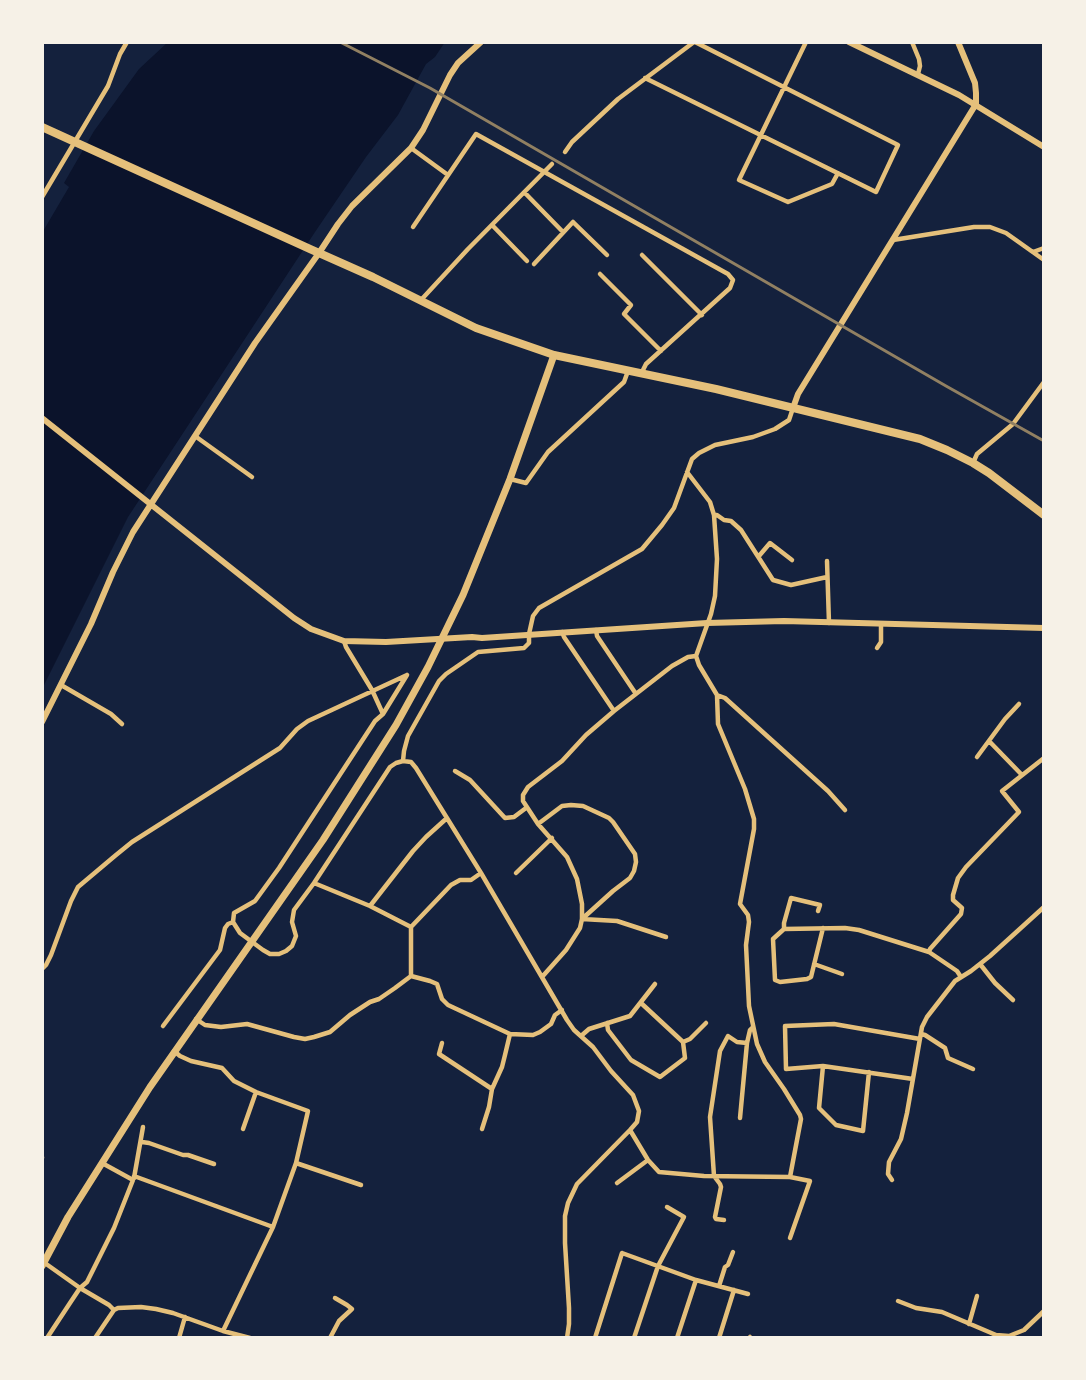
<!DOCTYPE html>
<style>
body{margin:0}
#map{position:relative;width:1086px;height:1380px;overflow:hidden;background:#14213d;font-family:"Public Sans",sans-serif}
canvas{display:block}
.frame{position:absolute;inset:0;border:44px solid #f6f1e7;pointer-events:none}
</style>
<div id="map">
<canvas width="1086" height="1380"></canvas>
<div class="frame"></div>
</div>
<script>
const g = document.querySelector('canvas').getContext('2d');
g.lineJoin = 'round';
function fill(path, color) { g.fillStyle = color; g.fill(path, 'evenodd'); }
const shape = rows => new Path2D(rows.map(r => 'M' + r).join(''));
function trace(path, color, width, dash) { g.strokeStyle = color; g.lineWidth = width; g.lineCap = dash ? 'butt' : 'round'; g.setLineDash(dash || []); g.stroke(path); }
const water = shape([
 [168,42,445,42,435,57,426,64,398,115,366,157,315,232,128,517,42,689,42,233,69,187,64,183,94,131,139,69]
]);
const minor = shape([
 [806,42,739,180,788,202,832,184,838,173],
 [912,42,919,59,920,66,918,74],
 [645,78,876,192,898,145,695,42],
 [411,148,448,175],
 [565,152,572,142,618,99,694,42],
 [525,193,563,232],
 [42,197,108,86,120,54,127,42],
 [492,225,527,261],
 [413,227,476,134,728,274,733,280,730,288,646,364,641,374],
 [893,240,974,227,990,227,1006,233,1044,260],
 [1033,252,1044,248],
 [642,255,702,315],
 [534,264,573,222,607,255],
 [600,274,631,305,624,314,661,351],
 [421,300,468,249,552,164],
 [195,436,252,477],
 [973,463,977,454,1013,424,1044,382],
 [687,472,710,502,714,515,717,559,715,596,711,614,696,656,699,665,717,695,718,724,745,789,754,819,754,829,740,904,748,915,749,922,746,945,749,1006,757,1044,765,1062,784,1089,800,1115,801,1119,790,1177],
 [510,479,526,483,548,452,624,382,628,371],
 [714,515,717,515,724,520,731,521,741,530,773,580,791,585,827,577],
 [759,556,770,543,792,560],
 [827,561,829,623],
 [596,630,597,636,636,694],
 [562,632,564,637,614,711],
 [344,641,346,647,372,690,383,714],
 [877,648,881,642,881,625],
 [407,675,383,714,375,721,279,868,255,901,234,913,233,922,240,933,263,950,270,954,279,954,286,951,292,946,296,936,292,922,294,910,314,883,390,767,396,763,403,761,411,762,416,768,481,873,567,1020,574,1030,593,1047,611,1071,633,1095,639,1111,637,1122,630,1130,577,1184,568,1203,565,1216,565,1243,569,1308,569,1324,567,1338],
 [61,685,111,714,122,724],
 [717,695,725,698,828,791,845,810],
 [989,741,1022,775],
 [977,757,1005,719,1019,704],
 [403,761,404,751,408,736,439,681,446,674,478,652,524,648,529,643,529,634,533,616,539,608,642,549,662,525,674,508,692,459,699,453,715,445,753,437,775,429,789,420,793,408],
 [455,771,470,780,505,818,514,817,526,808],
 [538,824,562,806,571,805,583,806,609,818,613,822,635,854,636,862,634,871,630,878,613,891,582,919,617,921,666,937],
 [481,873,471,880,460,880,451,885,411,927,411,976,430,981,437,984,442,999,448,1005,510,1034,533,1035,540,1032,551,1024,555,1015,562,1010],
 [516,873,552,838],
 [314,883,370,906,411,927],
 [370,906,413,851,426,837,447,818],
 [818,911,820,905,791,898,784,923,784,929,845,928,859,930,929,952,957,971,961,977],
 [784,929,773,939,775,980,780,982,807,979,811,977,823,928],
 [929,952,930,949,961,914,962,908,953,900,953,895,958,878,966,867,1019,812,1002,791,1044,758],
 [814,964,842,974],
 [980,964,995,983,1013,1000],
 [42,969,46,965,51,955,71,901,78,887,116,855,132,842,280,748,297,729,308,721,407,675],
 [542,977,566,950,580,928,582,919,582,904,577,879,567,857,538,824,523,801,523,795,528,787,562,761,586,735,614,711,672,666,688,657,696,656],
 [196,1019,205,1025,221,1027,247,1024,294,1037,305,1039,314,1037,330,1032,350,1015,370,1002,379,999,395,988,411,976],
 [607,1023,608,1030,631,1060,660,1077,685,1058,683,1042,641,1003],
 [163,1026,220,950,225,928,228,924,233,922],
 [921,1034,925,1035,945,1048,948,1058,973,1069],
 [581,1036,589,1029,630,1016,655,984],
 [683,1042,690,1039,706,1023],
 [442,1043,439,1054,492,1089],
 [174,1051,180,1056,191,1061,222,1068,234,1081,256,1092,308,1111,296,1163,273,1227,223,1331],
 [823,1066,819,1108,836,1125,863,1131,869,1072],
 [913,1079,823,1066,786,1069,785,1026,834,1024,920,1039],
 [740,1118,747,1043,750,1030,753,1027],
 [243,1129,256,1092],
 [482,1129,489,1107,492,1089,502,1067,505,1055,510,1034],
 [630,1130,648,1160,659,1172,704,1176,790,1177,810,1181,790,1238],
 [142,1142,149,1143,183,1155,188,1155,214,1164],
 [42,1157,42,1158],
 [296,1163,361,1185],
 [134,1176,273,1227],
 [134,1178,143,1127],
 [892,1180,888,1174,889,1162,901,1139,907,1113,922,1027,927,1017,955,981,971,971,990,956,1044,907],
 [617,1183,648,1160],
 [724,1220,716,1219,715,1217,721,1187,720,1184,714,1176,710,1117,720,1051,728,1036,737,1042,747,1043],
 [42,1261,80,1288,109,1305,114,1310],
 [719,1286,725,1267,728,1265,733,1252],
 [898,1301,916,1308,942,1312,996,1335,1009,1336,1024,1330,1044,1311],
 [969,1324,977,1296],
 [47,1338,70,1303,80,1288,87,1282,114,1228,133,1180,102,1163],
 [95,1338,114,1310,118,1308,141,1307,156,1309,173,1313,223,1331,250,1338],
 [179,1338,185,1317],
 [330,1338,339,1321,352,1309,347,1305,335,1298],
 [595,1338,622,1253,696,1280,748,1294],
 [634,1338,658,1266,684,1217,667,1207],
 [677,1338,696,1280],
 [719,1338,734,1290],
 [749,1338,750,1337]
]);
const tertiary = shape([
 [849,42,959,95,1044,147],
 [793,408,798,394,976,104,976,93,975,83,958,42],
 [42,418,294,618,311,629,344,641,386,642,472,637,482,638,707,623,784,621,1044,628],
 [42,722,91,624,113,572,133,532,255,343,319,253,338,224,352,206,411,148,423,130,450,75,458,63,481,42]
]);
const secondary = shape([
 [42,1266,68,1217,150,1087,323,840,396,725,428,667,463,595,510,479,554,355]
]);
const trunk = shape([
 [42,127,310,249,373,277,476,328,554,355,716,389,920,439,947,450,973,463,989,473,1044,515]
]);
const rail = shape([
 [340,42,430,88,946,386,1044,441]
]);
fill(water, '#0b132b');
trace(minor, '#e5c07b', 4.5);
trace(tertiary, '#e5c07b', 6);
trace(secondary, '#e5c07b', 7);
trace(trunk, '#e5c07b', 8);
trace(rail, '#918062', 3);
</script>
